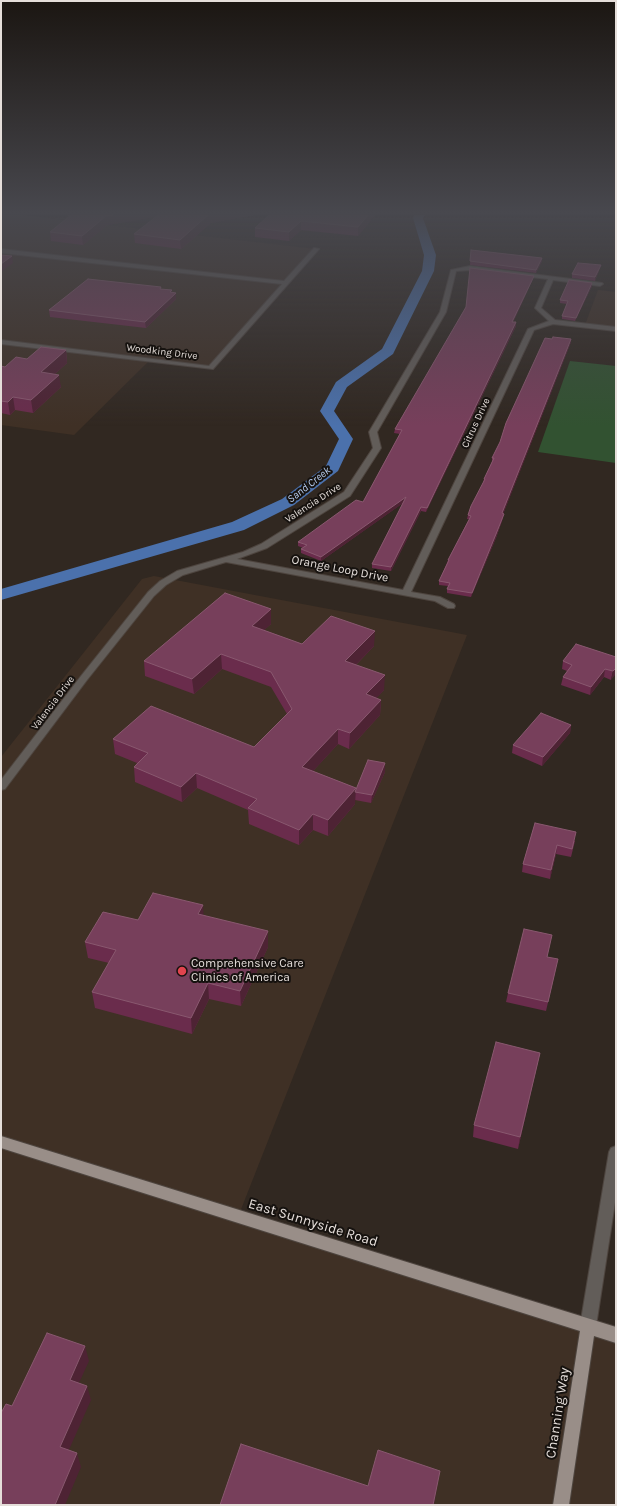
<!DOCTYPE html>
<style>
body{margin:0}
#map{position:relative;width:617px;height:1506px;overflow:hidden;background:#312821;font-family:Karla,sans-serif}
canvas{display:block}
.frame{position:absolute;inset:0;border:2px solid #e5deda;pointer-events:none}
</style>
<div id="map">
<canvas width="617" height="1506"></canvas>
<div class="frame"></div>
</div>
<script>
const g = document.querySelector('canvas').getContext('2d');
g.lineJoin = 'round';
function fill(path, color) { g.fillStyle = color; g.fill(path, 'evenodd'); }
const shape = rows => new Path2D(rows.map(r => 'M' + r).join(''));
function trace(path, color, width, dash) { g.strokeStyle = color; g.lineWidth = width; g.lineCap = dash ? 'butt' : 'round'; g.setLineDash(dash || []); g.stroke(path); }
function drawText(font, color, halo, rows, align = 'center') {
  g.font = font + ' Karla,sans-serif'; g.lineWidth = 4; g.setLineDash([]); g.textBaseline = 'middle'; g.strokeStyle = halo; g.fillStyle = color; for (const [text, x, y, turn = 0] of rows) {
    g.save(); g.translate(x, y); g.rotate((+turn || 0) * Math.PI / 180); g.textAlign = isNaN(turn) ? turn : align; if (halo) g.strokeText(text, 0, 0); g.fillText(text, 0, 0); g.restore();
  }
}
const built = shape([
 [1,215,22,215,316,249,211,368,149,361,74,435,1,425],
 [598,290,616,292,616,329,585,325],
 [154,576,467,635,238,1217,616,1335,616,1505,1,1505,1,757,142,579]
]);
const green = shape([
 [570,361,616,366,616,463,538,452]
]);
const canal = shape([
 [414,215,425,215,423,218,436,255,434,271,393,354,347,387,334,411,353,439,338,471,294,505,244,530,1,600,1,589,232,522,282,499,326,466,339,439,320,411,336,382,382,349,422,271,424,255,413,218,414,215]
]);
const minor = shape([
 [314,248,319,249,213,369,1,344,1,340,209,366,282,284,1,253,1,249,284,281,314,248],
 [470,266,602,283,603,284,600,286,553,280,541,308,555,320,616,327,616,331,553,324,534,330,411,592,440,597,454,604,455,606,454,608,448,608,435,601,226,562,183,575,166,585,154,596,87,680,5,789,1,790,1,780,81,676,148,592,160,581,177,571,243,552,261,544,344,492,373,448,369,432,440,312,451,270,470,266],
 [470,270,548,279,535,308,549,321,528,329,403,590,237,559,267,548,350,496,381,448,377,432,446,312,456,271,470,270],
 [616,1146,616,1196,596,1326,593,1331,588,1333,583,1331,580,1326,609,1152,611,1148,616,1146]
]);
const major = shape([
 [1,1136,616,1327,616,1343,594,1336,569,1505,553,1505,580,1331,1,1148,1,1136]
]);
const wall = shape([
 [67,215,254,215,211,223,181,249,135,243,134,234,156,217,107,225,83,245,51,241,50,232,69,217],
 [269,215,375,215,358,236,301,230,289,241,255,237,255,228],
 [471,250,542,258,542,261,536,273,470,265],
 [600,268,595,281,572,278,572,274],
 [533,279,513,322,516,326,426,512,421,511,391,571,372,568,372,564,403,503,321,561,301,553,301,549,303,548,298,546,298,542,363,502,400,434,394,433,395,429],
 [592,283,592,286,575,321,562,319,562,316,567,304,560,303,560,300],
 [162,289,172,293,176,293,176,299,146,328,50,317,49,310],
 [571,342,503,514,503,518,496,538,471,597,447,593,447,589,448,586,439,585,439,581,447,563,448,560,469,519,467,519,468,515,483,483,484,479,492,462,492,458],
 [66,350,67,363,55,374,61,387,33,413,15,410,10,415,1,413,1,366,5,367,27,359],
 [271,609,271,624,264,630,302,644,374,646,356,665,384,690,376,698,381,700,380,715,349,749,338,744,313,771,356,788,355,791,385,772,371,803,355,800,355,804,328,836,313,830,299,845,249,824,248,810,197,788,182,802,135,782,134,767,137,763,115,754,113,739,254,747,287,714,271,687,222,669,194,694,145,676,144,661],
 [616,657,611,680,604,677,590,695,561,685,563,677,567,671,562,669,563,661],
 [571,725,570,733,542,766,512,753,513,745],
 [535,823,575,841,571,857,556,854,550,879,522,872,523,864],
 [204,915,268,947,241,1006,209,999,192,1034,95,1008,92,992,109,963,88,958,85,942,138,920],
 [550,944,547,957,556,968,546,1011,506,1002,508,993],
 [540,1053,518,1149,473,1137,474,1125]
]);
const shadedWall = shape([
 [113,215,169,215,107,225,83,245,82,236,106,216],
 [208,215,254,215,211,223,181,249,180,240],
 [368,215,375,215,358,236,358,227],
 [301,221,301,230,289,241,289,232],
 [12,256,13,263,1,272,1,264],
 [542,258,542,261,536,273,536,270],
 [601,265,600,268,595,281,595,277],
 [534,276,533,279,512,325,512,322],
 [592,283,592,286,575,321,576,318],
 [172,290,172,296,176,293,176,299,146,328,145,322],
 [516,322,516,326,426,512,427,508],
 [571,339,571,342,502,517,502,513],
 [66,350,67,363,43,385,41,372],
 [59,375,61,387,33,413,31,400],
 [13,397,15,410,10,415,8,402],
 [406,497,406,501,321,561,321,557],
 [421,507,421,511,391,571,391,567],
 [504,514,503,518,496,538,471,597,472,593],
 [271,609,271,624,252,641,252,626],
 [375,631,374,646,345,676,345,661],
 [221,654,222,669,194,694,192,679],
 [616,668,616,674,611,680,613,671],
 [605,669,604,677,590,695,591,687],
 [385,675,384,690,366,710,366,694],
 [381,700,380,715,349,749,350,733],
 [571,725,570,733,542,766,543,757],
 [338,729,338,744,302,783,302,767],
 [385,763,385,772,371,803,372,795],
 [196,773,197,788,182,802,181,787],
 [356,788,355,804,328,836,328,820],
 [313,814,313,830,299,845,299,830],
 [557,845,556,854,550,879,551,870],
 [203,905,204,921,198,914],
 [268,931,268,947,241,1006,240,991],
 [208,983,209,999,192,1034,191,1018],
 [540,1053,537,1065,518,1149,520,1137],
 [85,1346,89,1361,74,1394,70,1380],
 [87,1386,91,1400,64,1461,60,1447],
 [77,1453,81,1467,65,1505,55,1505],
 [440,1471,434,1505,433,1505]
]);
const building = shape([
 [71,215,113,215,106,216,82,236,50,232,71,215],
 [158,215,208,215,180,240,134,234,158,215],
 [269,215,368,215,358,227,301,221,289,232,255,228,269,215],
 [471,250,542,258,536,270,470,261,471,250],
 [1,255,12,256,1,264,1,255],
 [578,263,601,265,595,277,572,274,578,263],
 [470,268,534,276,512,322,516,322,427,508,421,507,391,567,372,564,406,497,321,557,301,549,307,545,298,542,356,500,363,502,402,430,395,429,466,307,470,268],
 [88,279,161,287,160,289,172,290,170,292,176,293,145,322,49,310,88,279],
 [569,280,592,283,576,318,562,316,568,301,560,300,569,280],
 [553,337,571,339,502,513,504,514,496,534,472,593,447,589,450,583,439,581,449,560,448,560,471,516,468,515,471,506,485,479,484,479,494,458,492,458,500,442,506,423,545,338,552,339,553,337],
 [41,347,66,350,41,372,59,375,31,400,13,397,8,402,1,401,1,366,5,367,16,357,27,359,41,347],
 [225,593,271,609,252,626,302,644,331,616,375,631,345,661,385,675,366,694,381,700,350,733,338,729,302,767,356,788,328,820,313,814,299,830,248,808,257,799,196,773,181,787,134,767,148,753,113,739,151,706,254,747,292,709,271,672,221,654,192,679,144,661,225,593],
 [576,644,616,657,616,668,613,671,605,669,591,687,563,677,572,665,563,661,576,644],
 [541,713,571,725,543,757,513,745,541,713],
 [368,760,385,763,372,795,355,792,368,760],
 [535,823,576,832,572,849,557,845,551,870,523,864,535,823],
 [153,893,203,905,198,914,268,931,240,991,208,983,191,1018,92,992,116,950,85,942,103,912,138,920,153,893],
 [524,929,552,935,547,957,558,959,548,1002,508,993,524,929],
 [496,1042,540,1053,520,1137,474,1125,496,1042],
 [47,1333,85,1346,70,1380,87,1386,60,1447,77,1453,55,1505,1,1505,1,1413,6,1404,12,1406,47,1333],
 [241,1444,368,1486,378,1450,440,1471,433,1505,220,1505,241,1444]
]);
const markers = [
 [182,971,5,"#e0444e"]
];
const farStreetnames = [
 ["Woodking Drive",162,352,7],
 ["Citrus Drive",476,423,-65],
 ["Valencia Drive",313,503,-33],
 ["Valencia Drive",53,703,-53]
];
const farWaternames = [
 ["Sand Creek",309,485,-38]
];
const streetNames = [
 ["Orange Loop Drive",340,569,11]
];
const poiNames = [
 ["Comprehensive Care",191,964],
 ["Clinics of America",191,978]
];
const nearStreetnames = [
 ["East Sunnyside Road",313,1223,17],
 ["Channing Way",558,1413,-81]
];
fill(built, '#3f3025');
fill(green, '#325231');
fill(canal, '#4b71ac');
trace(minor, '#4e453f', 2);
trace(major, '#4e453f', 2);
fill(minor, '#625d59');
fill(major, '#998e88');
fill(wall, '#6a2c4c');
fill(shadedWall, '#4e2334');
fill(building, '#773f5b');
trace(building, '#89586f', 1);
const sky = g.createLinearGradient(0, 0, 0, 426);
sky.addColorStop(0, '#1b1612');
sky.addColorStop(0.5, '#48484e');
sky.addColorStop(1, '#48484e00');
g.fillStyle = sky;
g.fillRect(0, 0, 617, 426);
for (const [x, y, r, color] of markers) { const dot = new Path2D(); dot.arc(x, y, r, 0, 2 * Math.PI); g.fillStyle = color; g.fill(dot); trace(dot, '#16120f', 1.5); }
drawText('10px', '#e5deda', '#16120f', farStreetnames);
drawText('italic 11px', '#b6ccee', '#16120f', farWaternames);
drawText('12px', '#e5deda', '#16120f', streetNames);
drawText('12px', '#e5deda', '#16120f', poiNames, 'left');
drawText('14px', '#e5deda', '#16120f', nearStreetnames);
</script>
